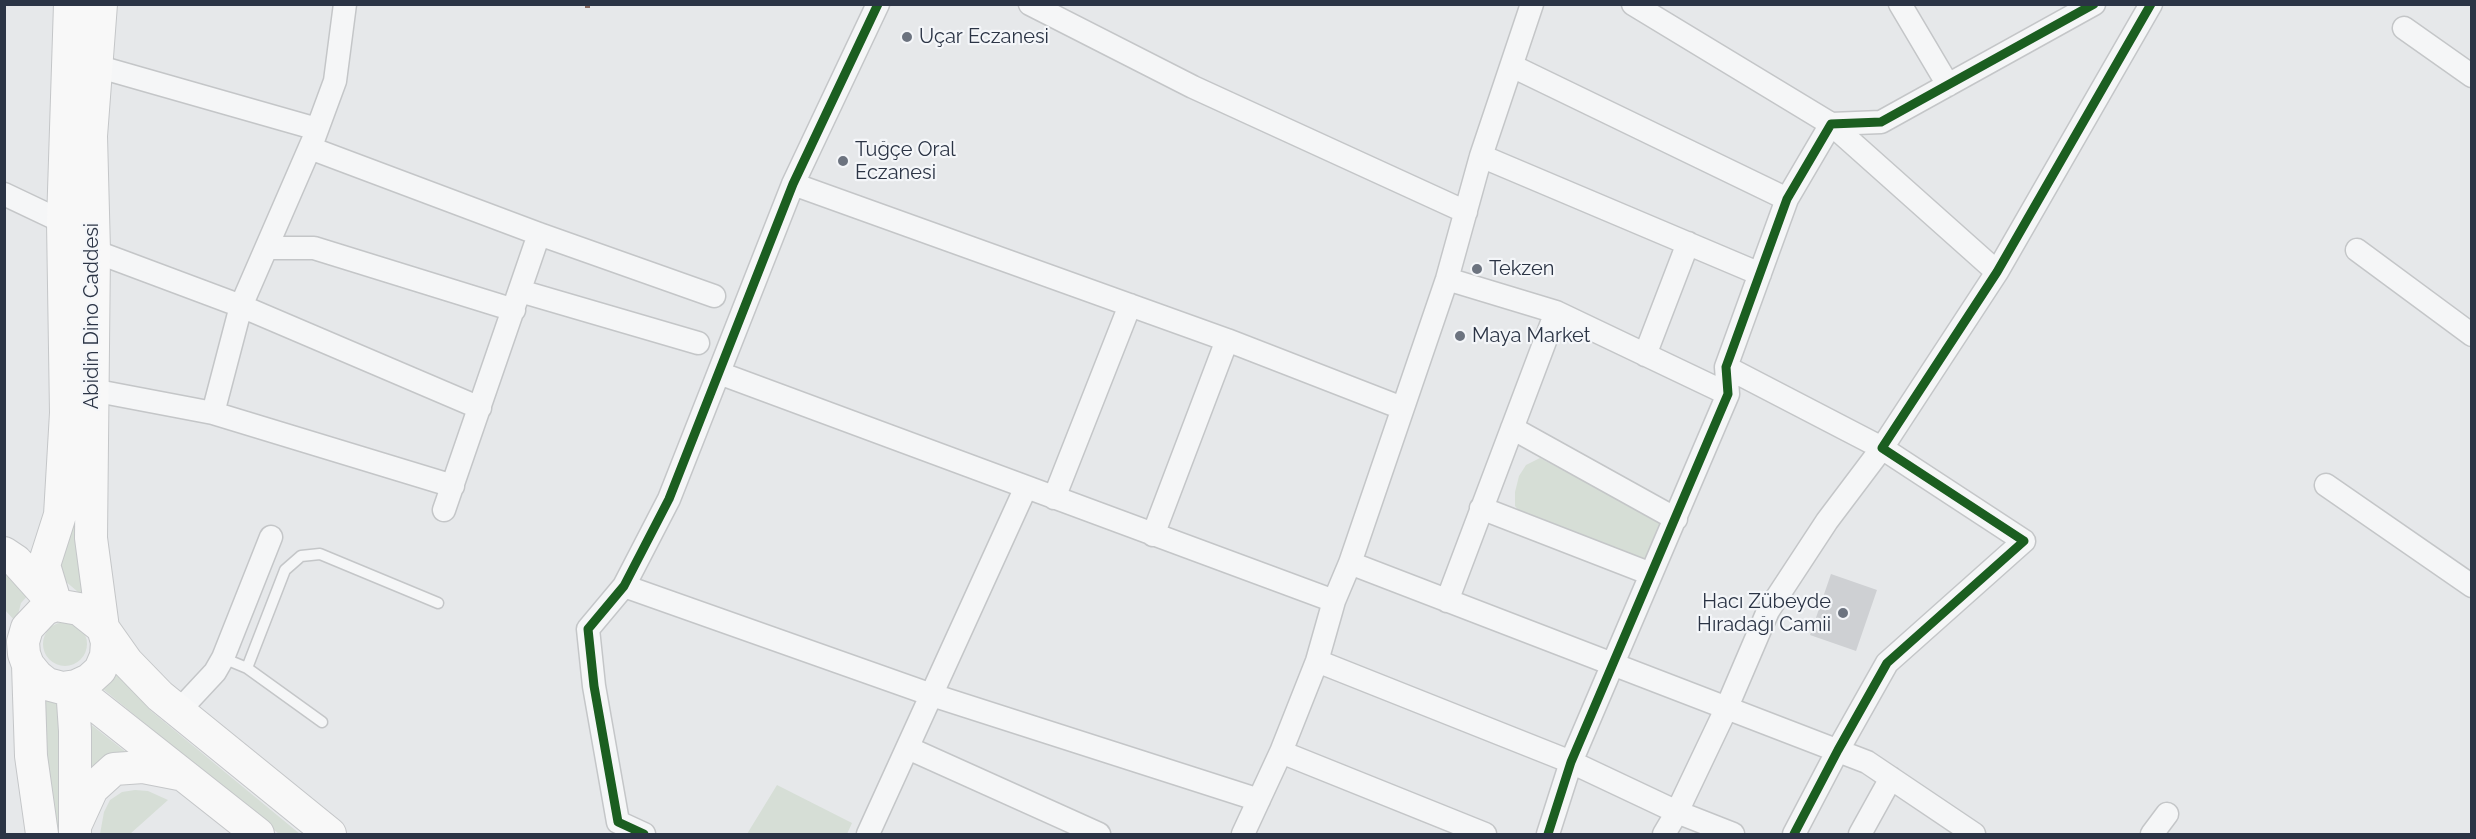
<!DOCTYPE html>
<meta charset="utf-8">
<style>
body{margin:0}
#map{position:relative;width:2476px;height:839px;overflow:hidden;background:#e6e8ea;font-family:Raleway,sans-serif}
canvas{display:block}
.frame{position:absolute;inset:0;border:6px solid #2b3445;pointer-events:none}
</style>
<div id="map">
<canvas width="2476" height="839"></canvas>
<div class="frame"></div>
</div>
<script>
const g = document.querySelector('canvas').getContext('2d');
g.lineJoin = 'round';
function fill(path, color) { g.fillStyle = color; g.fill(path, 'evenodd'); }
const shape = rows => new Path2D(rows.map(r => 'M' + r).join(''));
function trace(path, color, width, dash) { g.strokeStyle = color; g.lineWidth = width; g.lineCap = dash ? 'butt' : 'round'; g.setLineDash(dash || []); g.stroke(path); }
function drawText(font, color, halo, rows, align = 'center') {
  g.font = font + ' Raleway,sans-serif'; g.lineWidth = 4.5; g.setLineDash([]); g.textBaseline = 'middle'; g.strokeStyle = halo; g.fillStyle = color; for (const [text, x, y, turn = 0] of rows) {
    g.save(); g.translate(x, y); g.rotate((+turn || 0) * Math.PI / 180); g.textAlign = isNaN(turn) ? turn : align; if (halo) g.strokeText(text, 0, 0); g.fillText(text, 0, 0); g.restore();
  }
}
const green = shape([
 [1540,458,1670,527,1653,569,1520,512,1515,506,1515,492,1519,476,1526,465],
 [73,490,84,597,58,575],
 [4,574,31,592,21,603,16,622,5,610],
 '43 644a22 22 0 1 1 44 0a22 22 0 1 1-44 0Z',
 [116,670,151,711,300,834,279,834,103,689],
 [40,690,67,707,65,834,54,834],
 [89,723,131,756,85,781],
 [777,785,852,823,847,834,747,834],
 [135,790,148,791,168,800,130,834,100,834,104,812,110,800,122,792]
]);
const building = shape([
 [1831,574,1877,590,1856,651,1810,635]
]);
const service = shape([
 [223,658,247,668,322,722],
 [247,668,285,570,301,556,320,554,438,603]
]);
const minor = shape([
 [1030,4,1193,87,1466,212],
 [1633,4,1831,124,1997,272],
 [1900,4,1948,85],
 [2404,28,2472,76],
 [96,66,317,129],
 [1512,66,1787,199],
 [310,148,539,234,714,296],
 [1481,156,1760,274],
 [793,184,1227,340,1402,408],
 [4,194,63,222],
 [267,248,314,248,514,310],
 [2357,250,2472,335],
 [94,251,241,306,314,138,335,81,345,4],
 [1447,279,1556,312,1728,394],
 [520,291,698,343],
 [1645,355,1688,243],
 [719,373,1334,601],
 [92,390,213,413,453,486],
 [213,413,241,306,480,408],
 [1512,428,1676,519],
 [2326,485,2472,586],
 [1054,498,1130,305],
 [1481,508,1651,574],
 [444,510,539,234],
 [1153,535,1227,340],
 [1350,563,1867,762,1974,834],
 [624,586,932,695,1259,800],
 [1447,601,1556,312],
 [1317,661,1571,762,1677,812,1733,834],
 [181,714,188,701,215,672,223,658,271,537],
 [908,748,1099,834],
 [1281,752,1485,834],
 [644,834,618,822,594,686,588,629,624,586,669,499,793,184,878,4],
 [868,834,1026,487],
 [1243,834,1281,752,1317,661,1334,601,1350,563,1447,279,1481,156,1532,4],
 [1548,834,1571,762,1728,394,1726,367,1787,199,1831,124,1881,122,2094,4],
 [1664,834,1677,812,1727,707,1768,611,1827,521,1882,448,1726,367],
 [1794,834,1838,750,1887,663,2024,541,1882,448,1997,272,2151,4],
 [1860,834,1891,778],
 [2152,834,2167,814]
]);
const secondary = shape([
 [101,4,91,136,94,251,91,538,103,628,107,642,106,656,100,670,89,680,76,686,62,688,47,684,37,676,28,665,24,654,23,642,27,628,45,609,56,605,79,609,103,628,127,662,160,696,330,834],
 [4,553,16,561,51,600],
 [56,605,44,565,60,515,66,413,63,222,70,4],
 [28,665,31,756,42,834],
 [72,687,258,834],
 [72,687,75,731,75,834],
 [76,824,92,789,114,769,143,767,179,774]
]);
const quiet = shape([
 [585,4,590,4]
]);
const cycleway = shape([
 [644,834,618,822,594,686,588,629,624,586,669,499,793,184,878,4],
 [1548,834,1571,762,1728,394,1726,367,1787,199,1831,124,1881,122,2094,4],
 [1794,834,1838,750,1887,663,2024,541,1882,448,1997,272,2151,4]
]);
const markers = [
 [907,37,6,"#6c737f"],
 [843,161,6,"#6c737f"],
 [1477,269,6,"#6c737f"],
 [1460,336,6,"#6c737f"],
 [1843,613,6,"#6c737f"]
];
const poiNames = [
 ["Uçar Eczanesi",919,37],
 ["Tuğçe Oral",855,150],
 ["Eczanesi",855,173],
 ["Tekzen",1489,269],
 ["Maya Market",1472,336],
 ["Hacı Zübeyde",1831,602,"right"],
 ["Hıradağı Camii",1831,625,"right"]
];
const streetNames = [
 ["Abidin Dino Caddesi",92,316,-90]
];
fill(green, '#d6ded6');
fill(building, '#ced0d3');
trace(service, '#c4c6c8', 13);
trace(minor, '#c4c6c8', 25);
trace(secondary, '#c4c6c8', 34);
trace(service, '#f5f6f7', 10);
trace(minor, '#f5f6f7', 22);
trace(secondary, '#f8f8f8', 32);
trace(quiet, '#8d6e63', 8, [15, 8]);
trace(cycleway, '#1b5e20', 9);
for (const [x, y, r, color] of markers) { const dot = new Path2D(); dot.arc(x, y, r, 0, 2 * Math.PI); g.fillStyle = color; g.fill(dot); trace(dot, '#f4f6f9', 2); }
drawText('20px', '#2b3445', '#f4f6f9', poiNames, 'left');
drawText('20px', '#2b3445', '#f4f6f9', streetNames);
</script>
